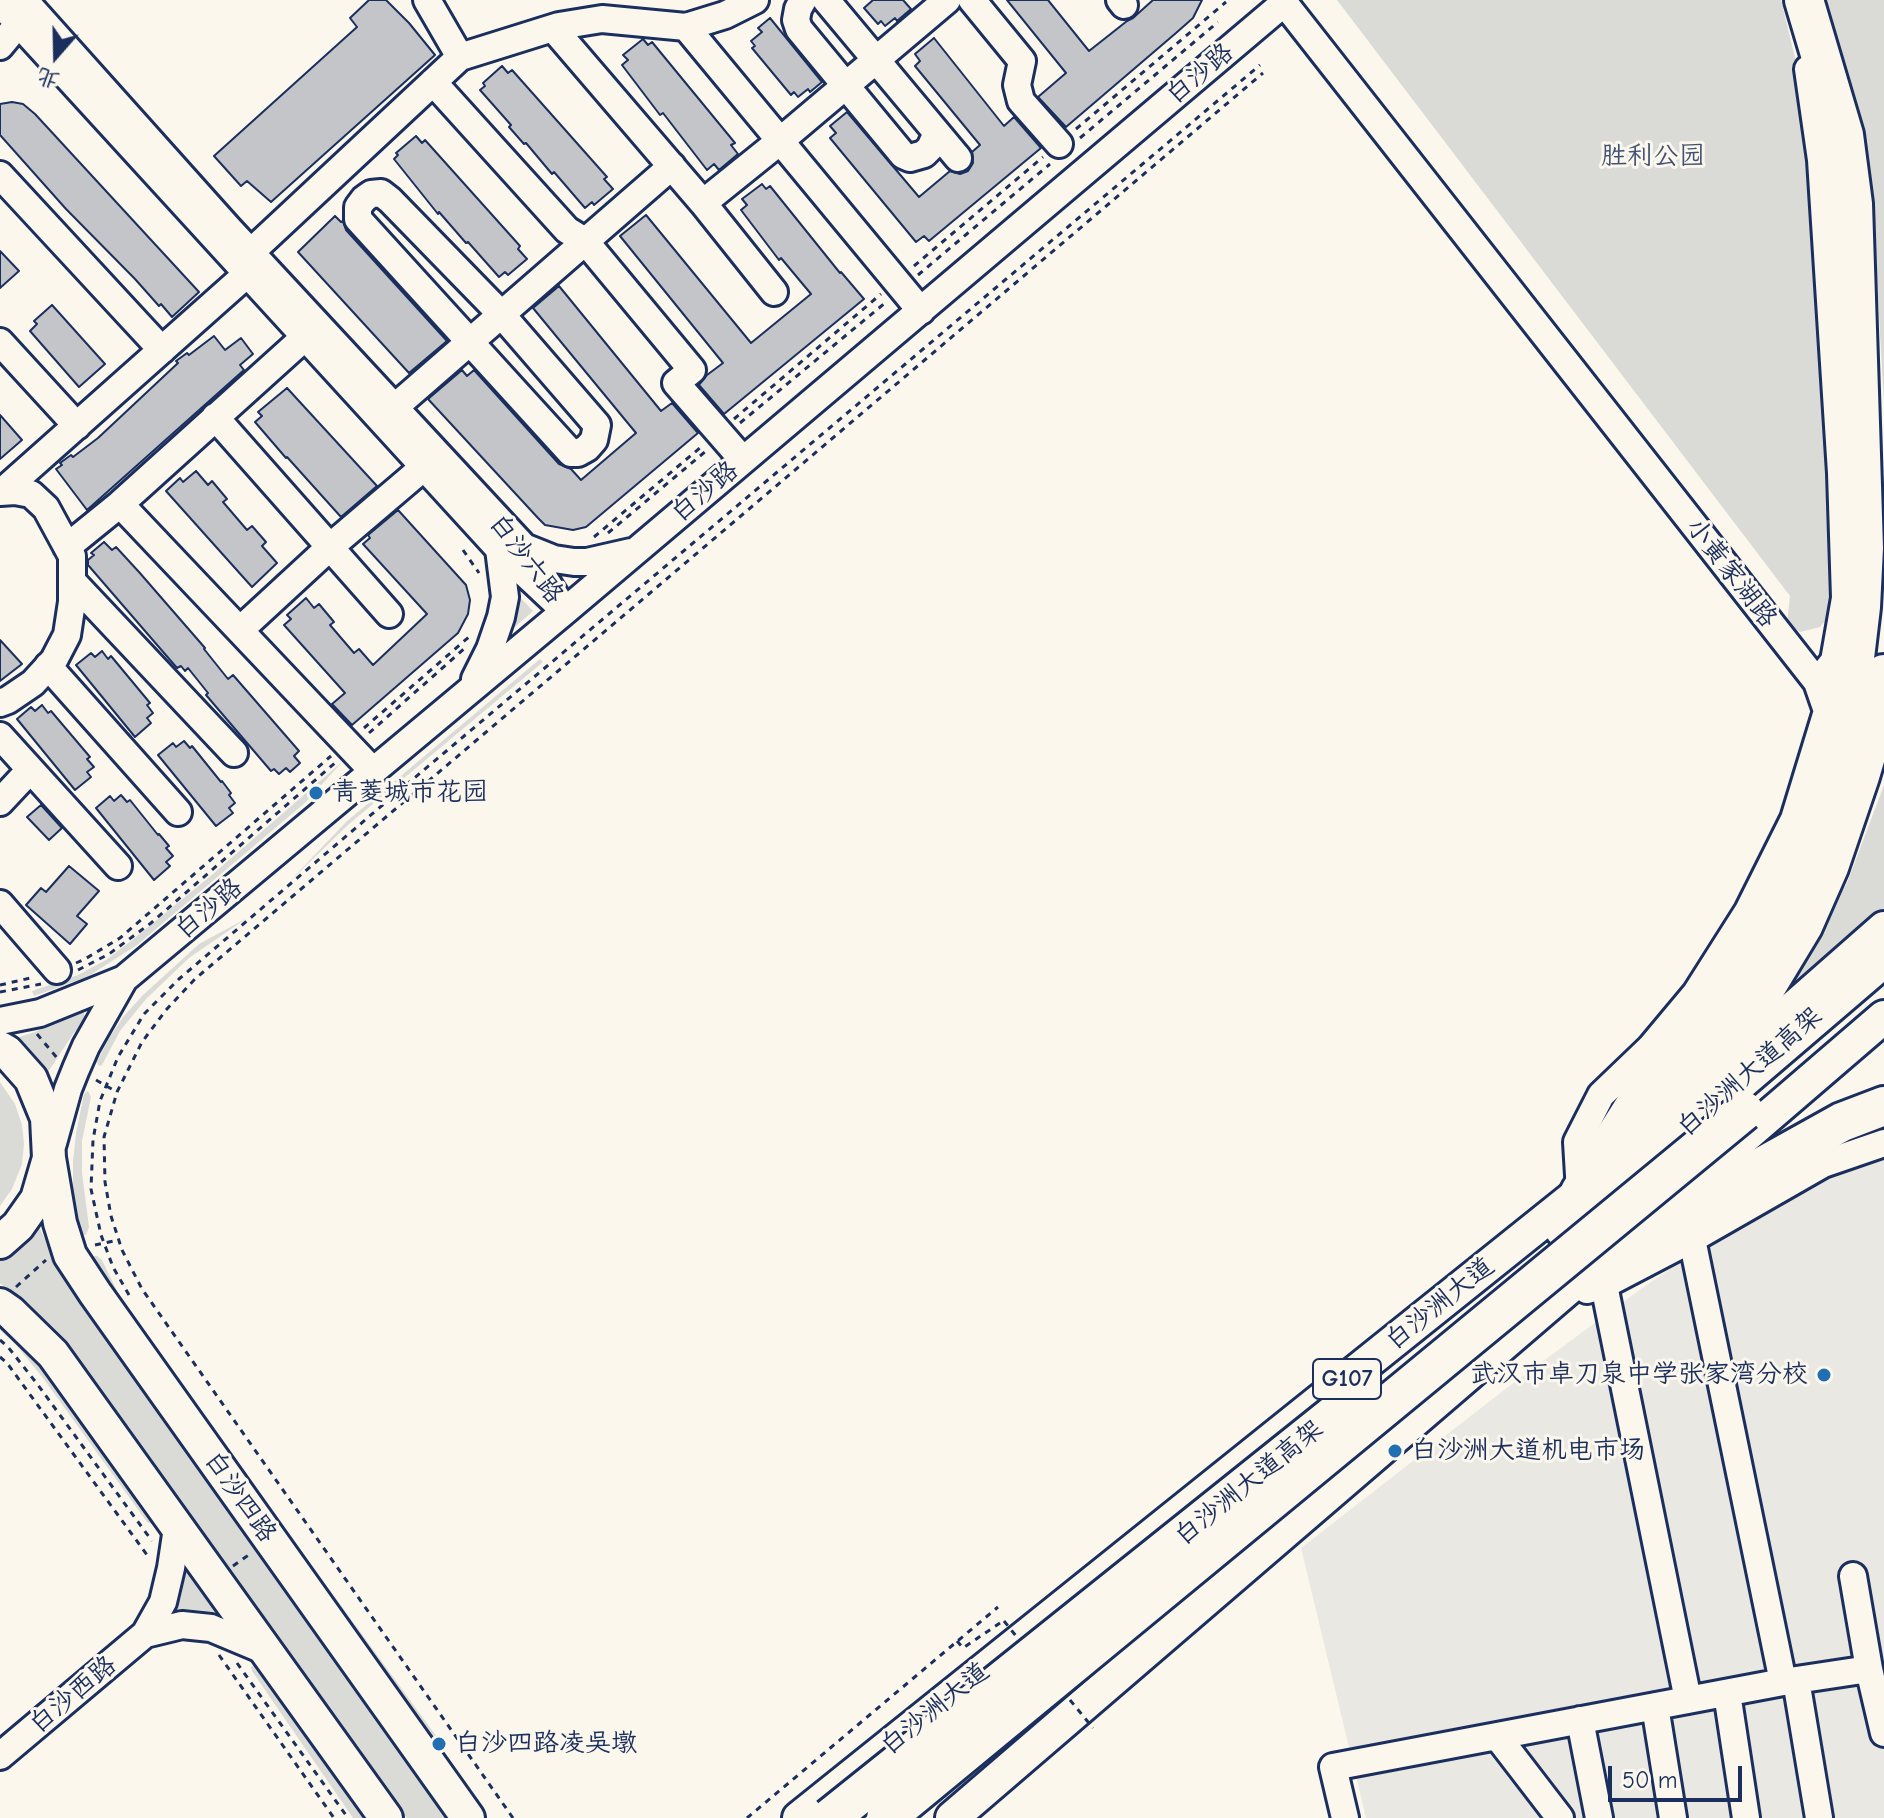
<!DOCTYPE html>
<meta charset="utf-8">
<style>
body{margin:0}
#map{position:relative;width:1884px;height:1818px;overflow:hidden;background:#fbf7ec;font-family:"Comic Neue","LXGW WenKai TC",sans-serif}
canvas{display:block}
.north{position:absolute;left:16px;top:16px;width:80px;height:80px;-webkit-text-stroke:6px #fbf7ec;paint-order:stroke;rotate:200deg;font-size:22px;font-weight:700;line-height:32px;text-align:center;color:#1b2f5e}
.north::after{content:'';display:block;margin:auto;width:28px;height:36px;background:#1b2f5e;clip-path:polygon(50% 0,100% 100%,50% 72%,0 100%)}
.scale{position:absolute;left:1608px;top:1766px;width:134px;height:36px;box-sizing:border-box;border:4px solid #1b2f5e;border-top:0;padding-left:10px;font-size:24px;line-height:28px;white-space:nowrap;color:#1b2f5e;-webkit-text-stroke:6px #fbf7ec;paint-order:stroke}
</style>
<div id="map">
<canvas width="1884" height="1818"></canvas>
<div class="north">北</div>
<div class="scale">50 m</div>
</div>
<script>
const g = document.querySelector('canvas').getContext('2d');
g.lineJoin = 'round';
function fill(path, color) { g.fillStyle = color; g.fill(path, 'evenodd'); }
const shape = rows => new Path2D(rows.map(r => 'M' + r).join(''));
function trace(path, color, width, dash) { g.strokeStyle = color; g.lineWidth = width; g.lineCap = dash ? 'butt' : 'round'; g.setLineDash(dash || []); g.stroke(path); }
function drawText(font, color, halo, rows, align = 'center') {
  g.font = font + ' "Comic Neue","LXGW WenKai TC",sans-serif'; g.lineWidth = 6; g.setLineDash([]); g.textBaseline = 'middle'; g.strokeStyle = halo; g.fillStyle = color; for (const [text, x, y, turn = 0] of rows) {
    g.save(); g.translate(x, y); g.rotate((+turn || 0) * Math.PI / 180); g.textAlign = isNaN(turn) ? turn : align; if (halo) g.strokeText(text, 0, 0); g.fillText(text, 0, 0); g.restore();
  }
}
const built = shape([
 [1884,1153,1884,1818,1366,1818,1301,1548,1508,1387,1641,1289,1729,1228,1852,1163]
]);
const green = shape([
 [1337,0,1781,0,1805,99,1837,597,1831,614,1820,627,1800,632,1787,624,1790,596],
 [1825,0,1884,0,1884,404,1875,244,1867,170,1851,89],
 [515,592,533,611,508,633],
 [540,659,543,662,349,824,289,882,346,822],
 [343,761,306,802,137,945,87,977,34,996,32,991,78,975,106,960,131,941,213,874],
 [1884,785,1884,908,1838,946,1759,1021,1847,883],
 [247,918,189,958,146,999,120,1031,102,1065,99,1066,97,1062,108,1040,123,1017,143,995,199,944],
 [79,1013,84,1013,85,1020,73,1034,46,1075,13,1039,35,1032],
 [0,1082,15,1104,22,1125,24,1144,22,1164,12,1189,0,1206],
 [88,1091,91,1097,82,1141,82,1173,89,1227,86,1235,82,1234,78,1227,73,1199,73,1162,76,1133,84,1094],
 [38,1224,52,1255,452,1818,407,1818,350,1753,38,1317,0,1283,0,1257],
 [93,1256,97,1256,102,1260,123,1303,273,1514,266,1519,91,1259],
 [0,1324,32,1348,155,1521,152,1524,147,1522,43,1378,17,1346,0,1330],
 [291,1541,294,1541,439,1740,433,1743,287,1542],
 [188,1564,221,1610,218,1612,184,1609,176,1611,174,1608,180,1600],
 [256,1663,338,1774,363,1818,353,1818,252,1671,251,1667]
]);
const building = shape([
 [369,0,386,0,409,23,435,55,271,202,247,181,241,186,214,156,357,27,350,18,369,0],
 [873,0,903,0,911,9,897,21,895,18,885,26,881,21,878,24,864,8,873,0],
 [1007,0,1048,0,1089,51,1127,21,1133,18,1153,0,1202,0,1193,18,1176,33,1066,127,1038,97,1066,73,1007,0],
 [770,18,822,82,810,92,808,89,798,97,794,92,791,95,752,48,755,46,751,41,762,32,758,28,770,18],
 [934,38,1004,126,1014,117,1041,148,929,241,924,236,916,242,830,138,836,133,830,126,847,112,919,197,950,171,960,174,968,171,973,163,972,152,980,145,915,66,920,61,915,54,934,38],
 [643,39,648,45,652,42,735,143,731,145,738,154,719,170,714,164,707,170,663,113,660,115,622,65,628,60,623,55,643,39],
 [502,66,508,73,512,70,607,177,604,179,613,189,594,205,592,202,585,208,554,172,552,174,526,143,524,144,509,127,511,125,480,90,485,86,483,83,502,66],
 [12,102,23,104,35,114,199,292,172,317,161,304,159,306,135,279,66,209,0,135,0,104,12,102],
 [416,136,422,143,425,140,520,246,518,249,527,259,508,275,505,272,499,277,468,242,466,243,439,212,438,214,394,159,398,155,396,153,416,136],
 [762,184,766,189,770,186,840,273,841,272,864,299,724,414,699,385,707,375,723,363,620,236,646,215,751,343,811,294,781,258,779,260,741,210,747,205,742,199,762,184],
 [335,216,341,222,343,221,346,230,447,341,409,373,298,252,335,216],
 [0,251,19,271,0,288,0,251],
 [559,286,661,411,672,403,698,433,586,527,573,530,545,525,538,518,428,399,462,370,467,376,474,370,559,464,571,469,581,480,636,433,533,308,559,286],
 [52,305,105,364,79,387,30,331,37,324,34,321,52,305],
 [214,336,225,350,241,338,253,354,240,365,244,370,87,510,56,469,62,465,60,463,71,455,73,457,98,438,178,363,176,361,187,353,189,355,214,336],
 [287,388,377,486,341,517,287,457,286,458,255,422,262,416,258,412,287,388],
 [0,415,22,440,0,459,0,415],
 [196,471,208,485,212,481,227,499,223,502,247,530,252,526,266,542,262,546,277,563,252,587,166,491,180,478,183,482,196,471],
 [398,510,466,585,470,600,468,614,458,633,352,725,332,704,345,693,284,625,291,619,287,615,306,598,314,608,319,604,334,622,330,625,354,653,359,649,373,665,427,614,363,544,370,538,368,535,398,510],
 [104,542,112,550,116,547,139,572,205,648,204,649,228,679,233,675,299,751,294,756,300,763,290,772,286,768,279,774,274,769,271,771,206,695,208,693,188,668,185,671,181,666,177,668,88,565,88,560,94,555,91,553,104,542],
 [0,640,22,664,0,681,0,640],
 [102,651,108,659,111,656,150,703,147,705,153,713,147,718,151,723,135,737,76,665,91,653,95,657,102,651],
 [42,705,48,713,51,711,90,757,87,759,94,767,87,772,91,777,75,790,17,719,31,707,35,711,42,705],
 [184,741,190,748,192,746,221,782,222,781,231,793,229,795,235,803,229,808,233,813,216,826,158,755,173,743,176,747,184,741],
 [121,795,127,802,130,800,158,835,159,834,169,846,166,848,173,856,166,862,170,866,154,880,96,808,110,796,114,801,121,795],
 [41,805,62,828,49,840,27,817,41,805],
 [69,866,99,891,77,916,87,924,70,944,26,905,41,888,46,892,69,866]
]);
const path = shape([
 [1076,129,1226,2],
 [1080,138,1218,22],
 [914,266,1043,157],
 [918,275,1050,164],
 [734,419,881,294],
 [740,423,885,303],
 [608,533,706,451],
 [594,537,701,447],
 [463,550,479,573],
 [364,728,470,636],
 [369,733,465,648],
 [76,963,85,959,120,938,331,756],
 [78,970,109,954,151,923,336,762],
 [0,985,35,977],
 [0,992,41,984],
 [37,1034,58,1059],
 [96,1080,117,1092],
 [95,1245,118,1240],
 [16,1287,46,1260],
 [129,1295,113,1267,101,1235,91,1189,93,1140,100,1101,118,1057,144,1014,179,979,406,785,1260,65],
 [0,1340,8,1347,38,1385,152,1541],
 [0,1357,7,1363,150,1559],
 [233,1566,250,1554],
 [957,1641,963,1648,1000,1623],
 [219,1655,334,1818],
 [237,1663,348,1818],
 [513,1818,142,1289,122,1250,111,1216,105,1182,104,1137,117,1092,142,1042,166,1010,195,979,1263,73],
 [747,1818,998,1607]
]);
const minor = shape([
 [427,0,460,57],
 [803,0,798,9,796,20,799,29,903,155,910,158,924,154,930,148,937,133],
 [826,0,958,158],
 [972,0,1022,61,1017,85,1021,101,1059,144],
 [1120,0,1124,5],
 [1282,0,1817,682,1827,711,1794,819,1748,911,1696,993,1650,1048,1601,1095,1577,1142,1580,1192],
 [0,3,499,549,565,611,524,547,229,229,24,0],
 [686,27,921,311],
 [553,28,703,203,774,292],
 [0,46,28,12],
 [1808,69,1821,160,1841,473,1845,598,1834,661,1817,682],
 [433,82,567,230,585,241,692,370,676,383,743,460],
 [0,175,162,350],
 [381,193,390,200,501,314,597,425,594,440,587,448,578,453,571,453,358,219,358,207,364,199,371,194,381,193],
 [703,203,780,141,947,0],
 [251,252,460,57,559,26,602,19,686,27,725,15,755,0],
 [0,342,77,426],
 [395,407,672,166],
 [215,417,389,614],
 [3,491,247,274],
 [0,492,15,491,31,494,46,508,72,556,72,602,67,635,54,660,33,683,8,700,0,703],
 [120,504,373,771],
 [67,547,120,504,305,337],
 [524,547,554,559,574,562,587,562,631,552],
 [72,581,234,753],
 [240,630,330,547,424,467],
 [48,666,178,812],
 [475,679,490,649,501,617,505,597,499,549],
 [0,736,118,866],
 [0,802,30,770],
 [0,904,57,970],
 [124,979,565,611,1284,3],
 [0,1021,40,1013,124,979,86,1046,76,1069,68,1089,53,1143],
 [1692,1239,1783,1682],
 [1604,1285,1688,1700],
 [1587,1290,1604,1285,1692,1239,1823,1164,1884,1143],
 [177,1528,171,1568,163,1602,145,1634,182,1625,211,1628,266,1651],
 [1853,1576,1869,1669,1884,1733],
 [1796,1680,1819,1818],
 [1727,1693,1746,1818],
 [1655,1706,1673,1818],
 [1580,1720,1599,1818],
 [1497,1736,1560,1818],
 [0,1756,145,1634],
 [1345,1818,1333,1767,1783,1682,1869,1669]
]);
const major = shape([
 [0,1048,7,1052,31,1079,47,1118,49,1158,37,1199,18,1226,0,1242],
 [49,1158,60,1223,70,1255,95,1293,468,1818],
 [0,1305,10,1312,53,1354,386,1818],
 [799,1818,1580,1192,1678,1105,1776,1023,1884,928],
 [952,1818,1884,1017]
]);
const highway = shape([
 [1678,1105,1765,989,1803,926,1829,867,1860,776,1877,719,1884,674],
 [1580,1192,1639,1099,1704,1013,1740,961,1793,873,1830,778,1854,666,1861,607,1864,548,1853,204,1844,135,1804,0],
 [1565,1230,1884,957],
 [1614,1249,1842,1122,1884,1106]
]);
const pathBridge = shape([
 [1004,1621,1016,1636],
 [1070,1700,1093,1728]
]);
const highwayBridge = shape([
 [830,1818,1350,1402],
 [886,1818,1744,1111]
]);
const markers = [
 [316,793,8,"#1f6fb2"],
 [1824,1375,8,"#1f6fb2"],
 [1395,1451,8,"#1f6fb2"],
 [439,1744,8,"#1f6fb2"]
];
const shields = [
 [1347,1379,68]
];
const shieldNames = [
 ["G107",1347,1379]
];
const streetNames = [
 ["白沙路",1200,74,-40],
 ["白沙路",705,492,-40],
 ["白沙六路",526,559,53],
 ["小黄家湖路",1731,573,52],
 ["白沙路",209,909,-40],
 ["白沙洲大道高架",1750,1072,-41],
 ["白沙洲大道",1440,1304,-39],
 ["白沙洲大道高架",1249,1483,-39],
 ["白沙四路",240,1497,55],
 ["白沙西路",73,1695,-40],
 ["白沙洲大道",935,1709,-39]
];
const parkNames = [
 ["胜利公园",1653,157]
];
const poiNames = [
 ["青菱城市花园",332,793],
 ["武汉市卓刀泉中学张家湾分校",1808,1375,"right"],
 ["白沙洲大道机电市场",1411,1451],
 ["白沙四路凌吴墩",455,1744]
];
fill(built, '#eae8e2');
fill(green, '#dadad7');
fill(building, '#c3c5c9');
trace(building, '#1b2f5e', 2);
trace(minor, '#1b2f5e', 32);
trace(major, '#1b2f5e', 38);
trace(highway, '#1b2f5e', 44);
trace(path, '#1b2f5e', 3, [6, 6]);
trace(minor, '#fbf7ec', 26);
trace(major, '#fbf7ec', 32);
trace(highway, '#fbf7ec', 38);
trace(highwayBridge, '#1b2f5e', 44, []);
trace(pathBridge, '#1b2f5e', 3, [6, 6]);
trace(highwayBridge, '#fbf7ec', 38);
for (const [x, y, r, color] of markers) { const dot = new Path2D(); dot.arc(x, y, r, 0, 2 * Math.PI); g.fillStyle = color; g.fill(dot); trace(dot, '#fbf7ec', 3); }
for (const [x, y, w] of shields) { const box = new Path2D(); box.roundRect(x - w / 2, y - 20, w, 40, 6); g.fillStyle = '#fbf7ec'; g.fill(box); trace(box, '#1b2f5e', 2); }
drawText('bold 24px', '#1b2f5e', null, shieldNames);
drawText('26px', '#1b2f5e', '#fbf7ec', streetNames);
drawText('26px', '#415176', '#fbf7ec', parkNames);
drawText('26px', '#1b2f5e', '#fbf7ec', poiNames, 'left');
</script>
